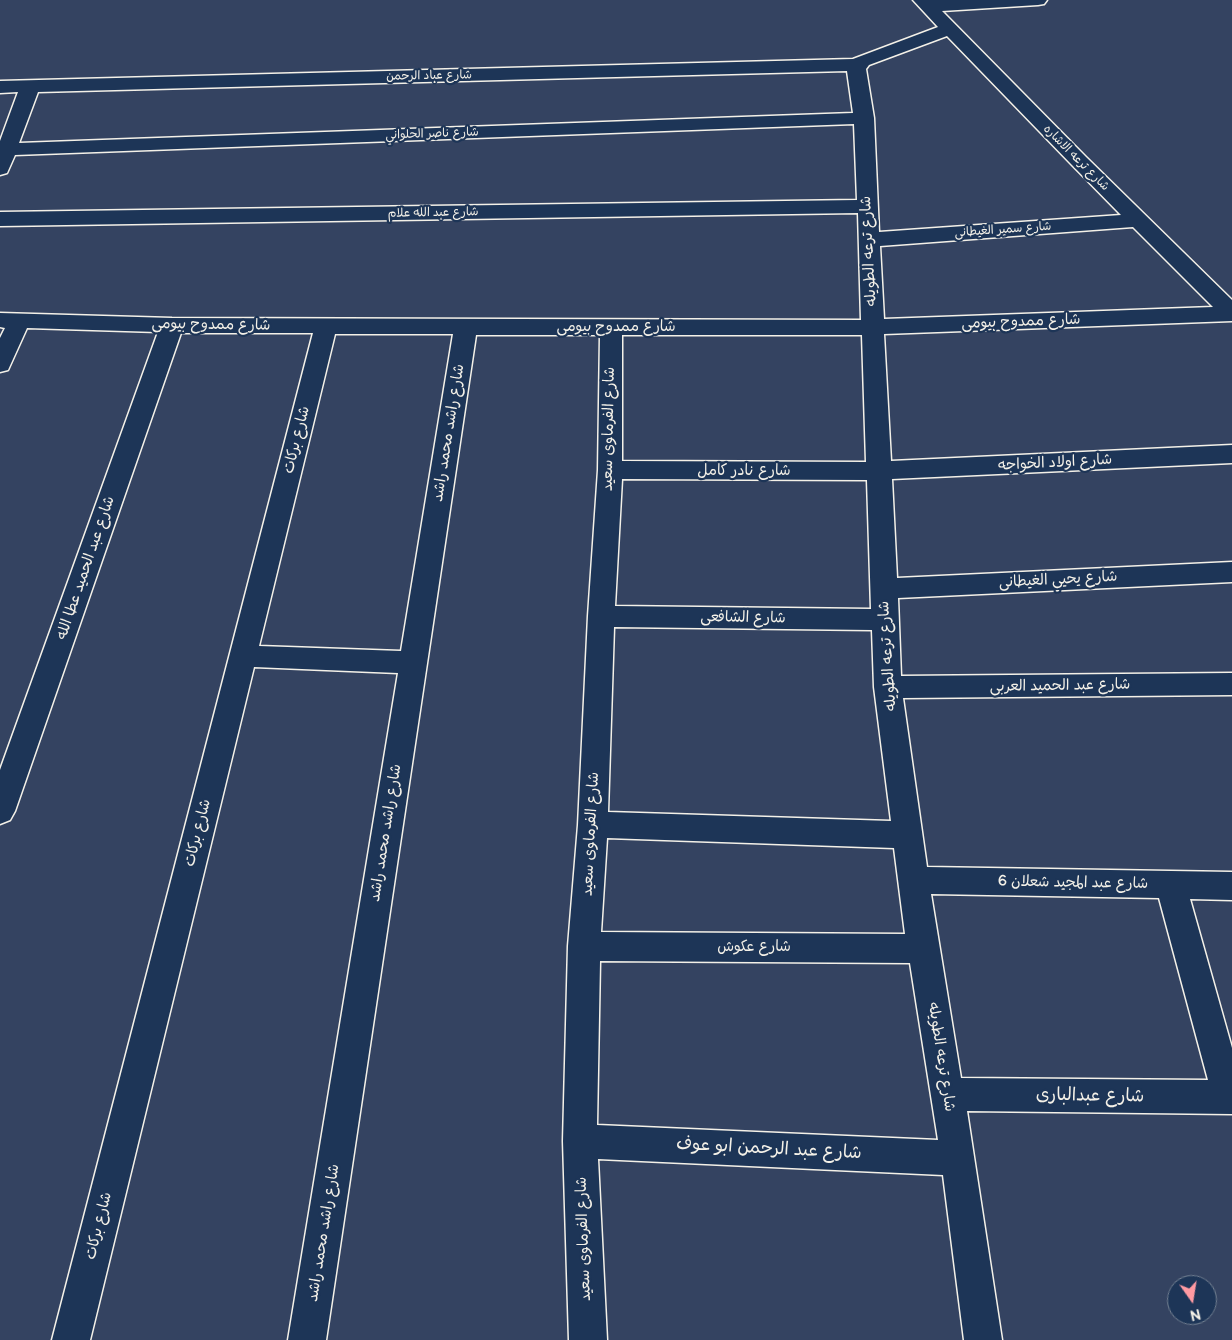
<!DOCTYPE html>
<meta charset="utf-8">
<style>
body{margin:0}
#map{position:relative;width:1232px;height:1340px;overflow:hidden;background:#344361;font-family:"Balsamiq Sans",sans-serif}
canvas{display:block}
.north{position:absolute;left:1167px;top:1275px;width:50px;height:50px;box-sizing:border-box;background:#1d3557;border:1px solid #738091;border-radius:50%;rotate:167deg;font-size:14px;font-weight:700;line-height:20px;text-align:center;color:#f4f1e8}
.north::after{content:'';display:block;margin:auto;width:18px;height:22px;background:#ff9aa2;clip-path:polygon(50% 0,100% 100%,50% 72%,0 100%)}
</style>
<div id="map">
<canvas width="1232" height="1340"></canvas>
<div class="north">N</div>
</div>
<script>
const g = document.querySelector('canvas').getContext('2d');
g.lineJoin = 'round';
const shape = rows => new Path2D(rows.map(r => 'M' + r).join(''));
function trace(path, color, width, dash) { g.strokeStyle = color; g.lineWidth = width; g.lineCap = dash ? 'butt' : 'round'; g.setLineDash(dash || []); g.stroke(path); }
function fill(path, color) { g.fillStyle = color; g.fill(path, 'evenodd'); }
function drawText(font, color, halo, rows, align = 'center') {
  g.font = font + ' "Balsamiq Sans","Playpen Sans Arabic",sans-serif'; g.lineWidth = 4.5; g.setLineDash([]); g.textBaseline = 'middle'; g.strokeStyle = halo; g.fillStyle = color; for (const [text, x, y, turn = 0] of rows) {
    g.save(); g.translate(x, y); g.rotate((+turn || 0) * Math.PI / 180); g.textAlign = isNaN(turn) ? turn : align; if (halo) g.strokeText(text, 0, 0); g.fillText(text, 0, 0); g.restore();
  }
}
const minor = shape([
 [913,0,1047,0,1044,4,1038,5,942,11,1086,157,1232,300,1232,321,884,334,891,461,1232,445,1232,463,892,479,897,578,1232,562,1232,582,898,598,901,676,1232,673,1232,695,903,698,927,867,1232,872,1232,900,1190,899,1232,1048,1232,1114,967,1111,1002,1340,964,1340,943,1175,598,1159,607,1340,569,1340,563,1141,568,946,578,825,588,616,598,470,600,335,476,335,326,1340,288,1340,398,673,254,667,90,1340,52,1340,313,333,181,333,15,811,10,820,0,824,0,770,158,332,27,328,8,370,0,372,0,338,5,328,0,327,0,313,172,318,861,320,858,213,0,226,0,212,857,200,854,124,15,155,7,173,0,175,0,141,18,92,0,93,0,81,853,59,938,27,913,0],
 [947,36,1072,165,1121,215,879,232,874,118,866,69,869,65,947,36],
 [847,71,853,113,19,143,38,92,847,71],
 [1133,227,1213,307,884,319,880,246,1133,227],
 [335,334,453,334,401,651,259,646,335,334],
 [622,335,862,335,866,462,622,461,622,335],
 [622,479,867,480,871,609,615,606,622,479],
 [614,627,872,630,874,687,891,821,608,812,614,627],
 [607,838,894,848,905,934,601,932,607,838],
 [931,894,1159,898,1208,1080,961,1078,931,894],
 [600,961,910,963,938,1140,597,1125,600,961]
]);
const farStreetnames = [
 ["شارع عباد الرحمن",429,76,-1],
 ["شارع ناصر الحلواني",432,134,-2],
 ["شارع ترعه الاشاره",1076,158,45],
 ["شارع عبد الله علام",433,213,-1],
 ["شارع سمير الغيطانى",1003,230,-4]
];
const streetNames = [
 ["شارع ترعه الطويله",869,251,-93],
 ["شارع ممدوح بيومى",1021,322,-2],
 ["شارع ممدوح بيومى",211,325,1],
 ["شارع ممدوح بيومى",616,327],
 ["شارع الفرماوى سعيد",609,429,-89],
 ["شارع راشد محمد راشد",449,433,-81],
 ["شارع بركات",297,440,-76],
 ["شارع اولاد الخواجه",1055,463,-3],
 ["شارع نادر كامل",744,471],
 ["شارع عبد الحميد عطا الله",86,568,-71],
 ["شارع يحيي الغيطانى",1058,580,-3],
 ["شارع الشافعى",743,618,1],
 ["شارع ترعه الطويله",888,656,-94],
 ["شارع عبد الحميد العربى",1060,686,-1],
 ["شارع بركات",198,833,-76],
 ["شارع راشد محمد راشد",386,833,-81],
 ["شارع الفرماوى سعيد",591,834,-87],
 ["شارع عبد المجيد شعلان 6",1073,883,1],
 ["شارع عكوش",754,947],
 ["شارع ترعه الطويله",941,1057,81],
 ["شارع بركات",99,1226,-76],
 ["شارع راشد محمد راشد",324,1233,-81],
 ["شارع الفرماوى سعيد",584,1239,-92]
];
const nearStreetnames = [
 ["شارع عبدالبارى",1090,1096,1],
 ["شارع عبد الرحمن ابو عوف",769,1149,3]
];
trace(minor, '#f4f1e8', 3);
fill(minor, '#1d3557');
drawText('12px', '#f4f1e8', '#1d3557', farStreetnames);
drawText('15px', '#f4f1e8', '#1d3557', streetNames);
drawText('18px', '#f4f1e8', '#1d3557', nearStreetnames);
</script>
